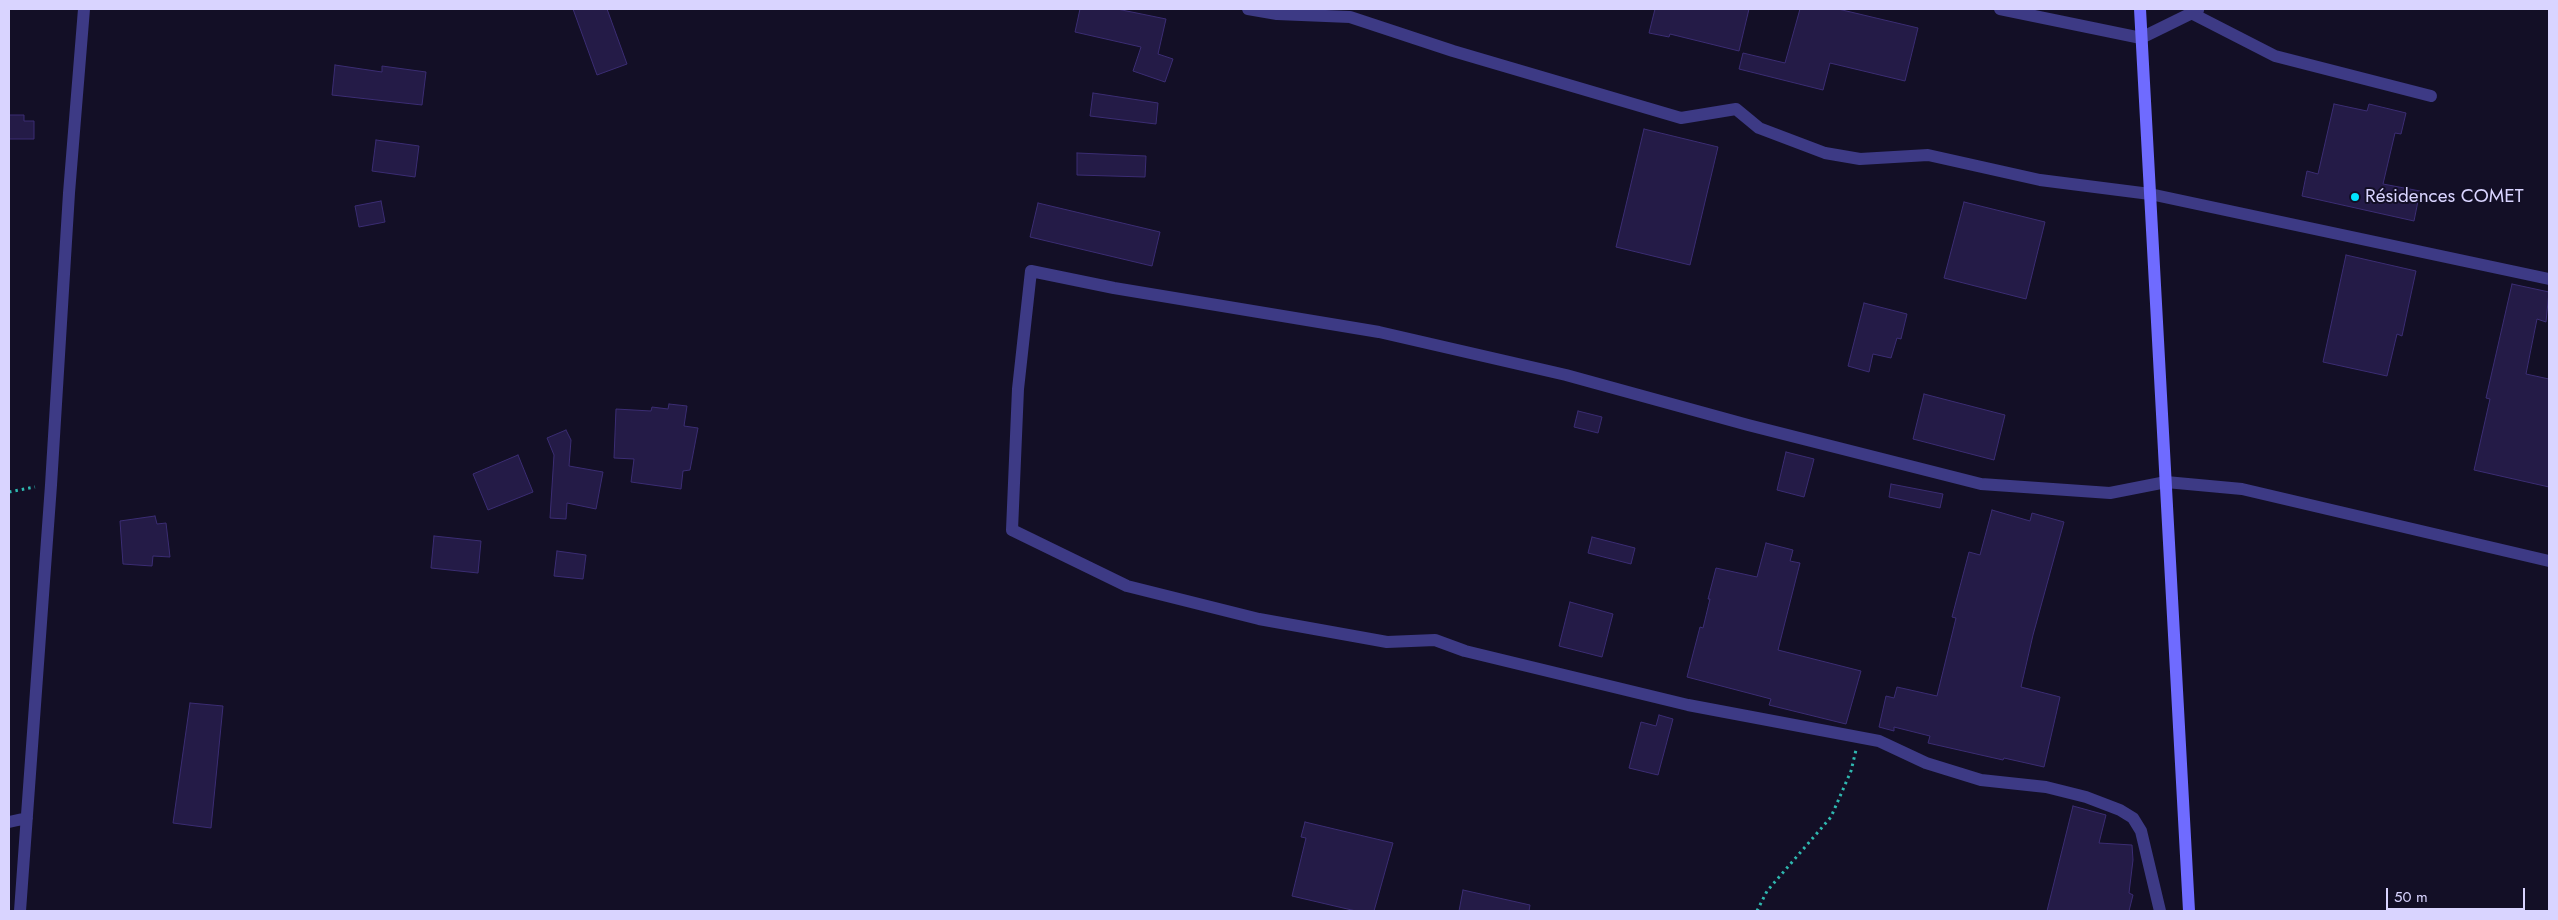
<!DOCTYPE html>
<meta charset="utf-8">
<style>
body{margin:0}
#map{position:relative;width:2558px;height:920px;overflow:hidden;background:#130f26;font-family:Jost,sans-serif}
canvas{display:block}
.frame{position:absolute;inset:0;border:10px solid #d9d4ff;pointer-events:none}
.scale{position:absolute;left:2386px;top:888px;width:139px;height:22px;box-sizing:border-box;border:2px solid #d9d4ff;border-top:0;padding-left:6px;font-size:15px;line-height:18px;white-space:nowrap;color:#d9d4ff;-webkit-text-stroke:4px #130f26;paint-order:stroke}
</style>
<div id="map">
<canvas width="2558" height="920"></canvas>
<div class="frame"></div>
<div class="scale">50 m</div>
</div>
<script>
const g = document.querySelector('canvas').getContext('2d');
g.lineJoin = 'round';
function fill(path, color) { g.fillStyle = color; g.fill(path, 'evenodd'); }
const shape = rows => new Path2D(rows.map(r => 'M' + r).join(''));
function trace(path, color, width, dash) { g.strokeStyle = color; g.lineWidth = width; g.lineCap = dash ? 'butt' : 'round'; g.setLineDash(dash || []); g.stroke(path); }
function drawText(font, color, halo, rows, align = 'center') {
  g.font = font + ' Jost,sans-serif'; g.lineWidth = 4; g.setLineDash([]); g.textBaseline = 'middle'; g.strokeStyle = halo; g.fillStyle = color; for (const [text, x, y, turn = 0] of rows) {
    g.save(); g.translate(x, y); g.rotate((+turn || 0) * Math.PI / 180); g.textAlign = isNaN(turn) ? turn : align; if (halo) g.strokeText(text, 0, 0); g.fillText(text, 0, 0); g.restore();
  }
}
const building = shape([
 [573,9,607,9,627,64,597,75,573,9],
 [1080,9,1117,9,1166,19,1158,54,1173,59,1165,82,1133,71,1141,47,1075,32,1080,9],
 [1655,9,1749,9,1739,51,1670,34,1669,37,1649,33,1655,9],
 [1800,9,1838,9,1918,28,1905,81,1830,63,1823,90,1739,69,1743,53,1785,63,1800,9],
 [335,65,382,72,382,66,426,72,422,105,332,95,335,65],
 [1093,93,1158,103,1156,124,1090,116,1093,93],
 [2334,104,2367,111,2369,104,2406,113,2401,134,2395,133,2383,184,2420,191,2414,221,2302,196,2307,171,2318,174,2334,104],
 [9,115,24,115,24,121,34,121,34,139,9,139,9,115],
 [1644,129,1718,147,1690,265,1616,247,1644,129],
 [376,140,419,146,415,177,372,171,376,140],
 [1077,153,1146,156,1145,177,1077,175,1077,153],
 [381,201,385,222,359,227,355,206,381,201],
 [1964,202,2045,222,2026,299,1944,278,1964,202],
 [1038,203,1160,232,1152,266,1030,237,1038,203],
 [2346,255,2416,271,2402,336,2397,334,2387,376,2323,362,2346,255],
 [2512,284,2549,292,2546,322,2537,319,2526,374,2549,379,2549,487,2474,470,2490,399,2486,398,2512,284],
 [1864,303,1907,314,1901,339,1897,338,1891,358,1873,354,1869,372,1848,366,1864,303],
 [1924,394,2005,415,1994,460,1913,439,1924,394],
 [669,404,687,406,684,426,698,428,690,470,683,471,681,489,631,482,634,459,614,458,616,409,651,411,652,407,668,409,669,404],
 [1578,411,1602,417,1598,433,1574,427,1578,411],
 [566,430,571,440,569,466,603,472,596,509,567,503,566,519,550,518,554,455,547,438,566,430],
 [1786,452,1814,459,1804,497,1777,490,1786,452],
 [518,455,533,492,488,510,473,474,518,455],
 [1891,484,1943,494,1940,508,1889,497,1891,484],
 [1992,510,2030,521,2032,513,2064,522,2033,635,2021,687,2060,697,2044,767,2004,758,2003,760,1928,743,1930,736,1894,727,1894,731,1879,727,1886,696,1894,698,1897,687,1937,696,1956,618,1952,617,1969,552,1980,555,1992,510],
 [155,516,157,524,166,523,170,557,153,556,152,566,123,564,120,521,155,516],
 [434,536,481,541,478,573,431,568,434,536],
 [1592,537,1635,548,1631,564,1588,553,1592,537],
 [1766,543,1793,550,1790,561,1800,563,1778,650,1861,671,1846,724,1769,705,1771,699,1687,677,1700,627,1703,628,1710,599,1708,599,1716,568,1757,577,1766,543],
 [557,551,586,555,583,579,554,576,557,551],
 [1570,602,1613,614,1602,657,1559,646,1570,602],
 [190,703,223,706,211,828,173,823,190,703],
 [1659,715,1673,719,1658,775,1629,768,1641,722,1656,726,1659,715],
 [2073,806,2106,815,2099,843,2132,845,2133,860,2129,893,2133,895,2129,911,2047,911,2073,806],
 [1305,822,1393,843,1374,911,1356,911,1292,896,1306,838,1301,837,1305,822],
 [1463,890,1530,905,1529,911,1459,911,1463,890]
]);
const path = shape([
 [9,492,35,487],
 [1757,911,1767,891,1831,817,1851,771,1856,750]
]);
const street = shape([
 [1248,9,1277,14,1350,17,1453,51,1681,118,1736,109,1759,128,1825,153,1860,159,1928,155,2040,180,2150,194,2549,279],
 [2000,9,2141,38,2198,10],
 [2193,14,2275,56,2431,96],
 [9,822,27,818],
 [20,911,51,485,69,193,84,9],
 [2160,911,2141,831,2133,818,2120,810,2086,797,2046,787,1981,780,1926,763,1879,741,1688,705,1465,651,1435,640,1387,642,1259,619,1127,586,1012,530,1018,389,1031,271,1114,288,1379,332,1566,375,1748,425,1981,484,2110,493,2166,482,2242,489,2549,561]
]);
const secondary = shape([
 [2140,9,2189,911]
]);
const markers = [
 [2355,197,5,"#00e5ff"]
];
const poiNames = [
 ["Résidences COMET",2365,197]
];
fill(building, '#241b47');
trace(building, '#3b2d73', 1);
trace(path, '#2fb8b0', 3, [2.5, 4]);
trace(street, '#3d3a85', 12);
trace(secondary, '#6f6bff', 12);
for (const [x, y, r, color] of markers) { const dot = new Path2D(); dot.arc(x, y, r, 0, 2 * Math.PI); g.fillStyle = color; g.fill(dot); trace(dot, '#130f26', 2); }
drawText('19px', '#d9d4ff', '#130f26', poiNames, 'left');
</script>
